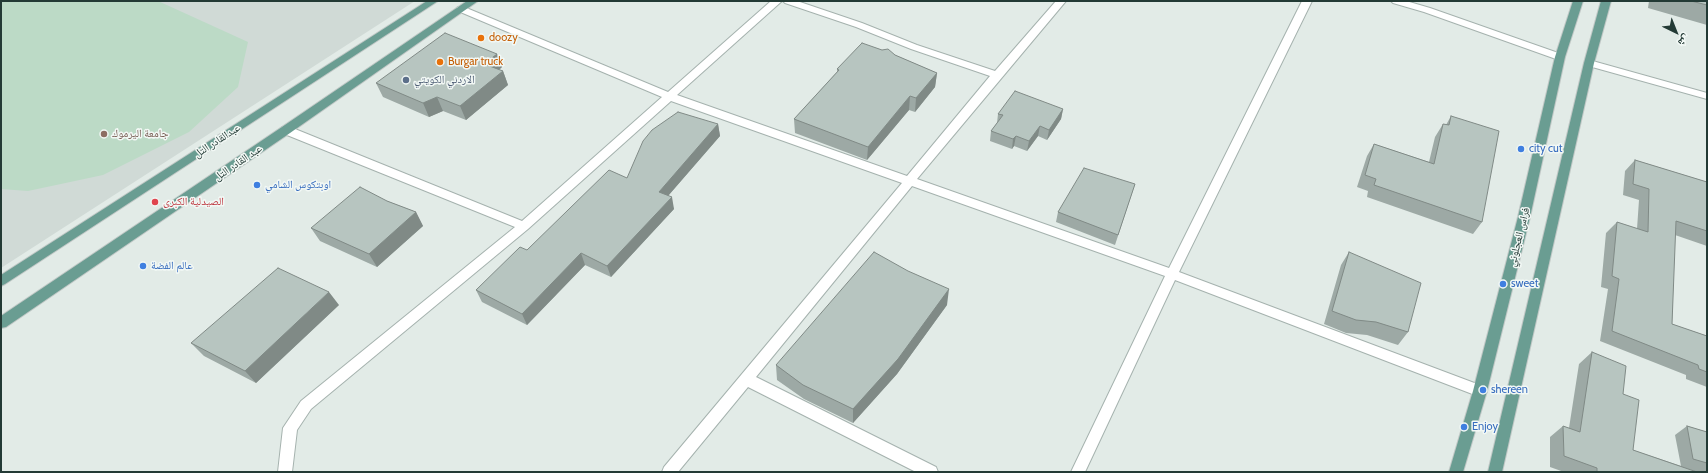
<!DOCTYPE html>
<meta charset="utf-8">
<style>
body{margin:0}
#map{position:relative;width:1708px;height:473px;overflow:hidden;background:#e2ebe7;font-family:Cabin,"Noto Naskh Arabic",sans-serif}
canvas{display:block}
.frame{position:absolute;inset:0;border:2px solid #233a35;pointer-events:none}
.north{position:absolute;left:1656px;top:12px;width:40px;height:40px;-webkit-text-stroke:3px #f2f8f5;paint-order:stroke;rotate:137deg;font-size:11px;font-weight:700;line-height:16px;text-align:center;color:#233a35}
.north::after{content:'';display:block;margin:auto;width:14px;height:18px;background:#233a35;clip-path:polygon(50% 0,100% 100%,50% 72%,0 100%)}
</style>
<div id="map">
<canvas width="1708" height="473"></canvas>
<div class="frame"></div>
<div class="north">ش</div>
</div>
<script>
const g = document.querySelector('canvas').getContext('2d');
g.lineJoin = 'round';
function fill(path, color) { g.fillStyle = color; g.fill(path, 'evenodd'); }
const shape = rows => new Path2D(rows.map(r => 'M' + r).join(''));
function trace(path, color, width, dash) { g.strokeStyle = color; g.lineWidth = width; g.lineCap = dash ? 'butt' : 'round'; g.setLineDash(dash || []); g.stroke(path); }
function drawText(font, color, halo, rows, align = 'center') {
  g.font = font + ' Cabin,"Noto Naskh Arabic",sans-serif'; g.lineWidth = 3; g.setLineDash([]); g.textBaseline = 'middle'; g.strokeStyle = halo; g.fillStyle = color; for (const [text, x, y, turn = 0] of rows) {
    g.save(); g.translate(x, y); g.rotate((+turn || 0) * Math.PI / 180); g.textAlign = isNaN(turn) ? turn : align; if (halo) g.strokeText(text, 0, 0); g.fillText(text, 0, 0); g.restore();
  }
}
const built = shape([
 [1,1,415,1,1,268]
]);
const green = shape([
 [1,1,158,1,248,42,238,87,189,132,103,175,28,191,1,189]
]);
const minor = shape([
 [771,1,782,1,677,95,907,176,990,76,911,49,856,27,785,3,783,1,797,1,862,23,917,45,995,71,1056,1,1066,1,917,179,1169,268,1302,1,1312,1,1179,272,1485,387,1487,391,1485,395,1480,397,1475,395,1175,280,1085,472,1071,472,1165,276,912,186,756,377,936,467,938,472,916,472,748,387,678,472,662,472,664,467,902,183,671,101,528,229,311,409,297,430,292,472,278,472,283,428,301,401,515,227,282,133,281,130,282,127,290,127,522,221,662,97,458,11,456,9,458,7,464,7,668,92,771,1],
 [1391,1,1406,1,1430,8,1564,55,1565,57,1560,60,1556,59,1424,12,1393,3,1391,1],
 [1589,60,1707,93,1707,99,1585,65,1584,63,1589,60]
]);
const major = shape([
 [427,1,438,1,5,284,1,286,1,275,427,1],
 [467,1,478,1,290,133,6,327,1,328,1,316,282,127,467,1],
 [1573,1,1583,1,1565,57,1530,217,1487,391,1463,472,1449,472,1473,391,1518,217,1555,57,1573,1],
 [1601,1,1611,1,1594,63,1502,472,1488,472,1584,63,1601,1]
]);
const wall = shape([
 [1649,1,1707,1,1707,25,1648,8],
 [497,54,502,67,499,70,503,71,508,85,466,120,443,111,429,117,383,97,376,83],
 [895,55,937,73,935,87,915,112,909,110,867,160,795,133,794,119,837,72,837,69],
 [1063,109,1061,119,1047,140,1038,136,1027,151,1014,146,1012,149,990,141,991,131,997,123,998,114],
 [1451,116,1482,222,1473,234,1367,197,1368,191,1357,187,1367,156,1374,144,1429,162,1435,137,1443,124,1446,125],
 [718,124,720,136,668,196,674,209,611,277,585,265,527,325,482,302,476,290,527,250,627,178],
 [1635,160,1707,182,1707,246,1675,235,1672,324,1707,336,1707,387,1686,379,1686,375,1600,341,1608,289,1601,287,1606,233,1617,222,1637,229,1639,200,1623,195,1625,171],
 [1135,184,1115,245,1056,222,1058,212],
 [387,201,416,212,423,226,377,267,320,241,311,228],
 [1349,252,1408,332,1398,345,1367,335,1346,333,1324,324,1341,265],
 [339,305,256,383,204,356,191,343],
 [947,305,897,374,853,423,804,399,777,380,776,365],
 [1592,352,1623,394,1633,450,1681,466,1675,435,1687,426,1707,432,1707,472,1564,472,1550,467,1550,437,1563,426,1569,428,1579,364]
]);
const shadedWall = shape([
 [497,54,502,67,490,77,484,64],
 [503,71,508,85,466,120,460,106],
 [937,73,935,87,915,112,916,98],
 [910,96,909,110,867,160,868,147],
 [437,97,443,111,429,117,423,103],
 [1063,109,1061,119,1047,140,1049,130],
 [718,124,720,136,661,204,659,192],
 [1040,126,1038,136,1027,151,1029,141],
 [1016,136,1014,146,1012,149,1013,139],
 [672,197,674,209,611,277,607,266],
 [416,212,423,226,377,267,369,254],
 [581,253,585,265,527,325,522,314],
 [949,289,947,305,897,374,853,423,853,409],
 [329,292,339,305,256,383,245,371]
]);
const building = shape([
 [1691,1,1707,1,1707,5,1691,1],
 [445,33,497,54,484,64,503,71,460,106,437,97,423,103,376,83,445,33],
 [862,43,882,50,888,49,895,55,937,73,916,98,910,96,868,147,794,119,839,70,837,69,862,43],
 [1015,91,1063,109,1049,130,1040,126,1029,141,1016,136,1013,139,991,131,1003,115,998,114,1015,91],
 [678,112,718,124,659,192,672,197,607,266,581,253,522,314,476,290,520,247,527,250,609,170,627,178,643,141,652,130,678,112],
 [1451,116,1499,131,1482,222,1374,185,1376,179,1365,175,1374,144,1434,164,1443,124,1449,125,1451,116],
 [1635,160,1707,182,1707,231,1676,221,1672,324,1707,336,1707,372,1699,369,1698,365,1612,331,1619,279,1612,276,1617,222,1648,232,1649,189,1633,184,1635,160],
 [1084,168,1135,184,1118,235,1058,212,1084,168],
 [360,187,387,201,416,212,369,254,311,228,360,187],
 [874,252,908,271,949,289,898,359,853,409,803,385,776,365,874,252],
 [1349,252,1421,283,1408,332,1376,322,1356,320,1332,311,1349,252],
 [278,268,329,292,245,371,191,343,278,268],
 [1592,352,1626,366,1623,394,1639,400,1633,450,1697,472,1597,472,1597,468,1564,456,1563,426,1580,432,1592,352],
 [1687,426,1707,432,1707,463,1693,459,1687,426]
]);
const markers = [
 [481,38,4,"#e8710a"],
 [440,62,4,"#e8710a"],
 [406,80,4,"#5c6f8a"],
 [104,134,4,"#8d6e63"],
 [1521,149,4,"#3f7fe0"],
 [257,185,4,"#3f7fe0"],
 [155,202,4,"#e0444e"],
 [143,266,4,"#3f7fe0"],
 [1503,284,4,"#3f7fe0"],
 [1483,390,4,"#3f7fe0"],
 [1464,427,4,"#3f7fe0"]
];
const foodNames = [
 ["doozy",489,38],
 ["Burgar truck",448,62]
];
const serviceNames = [
 ["الاردني الكويتي",414,80]
];
const educationNames = [
 ["جامعة اليرموك",112,134]
];
const streetNames = [
 ["عبدالقادر التل",217,141,-33],
 ["عبد القادر التل",238,163,-34],
 ["فراس العجلوني",1519,237,-76]
];
const shopNames = [
 ["city cut",1529,149],
 ["اوبتكوس الشامي",265,185],
 ["عالم الفضة",151,266],
 ["sweet",1511,284],
 ["shereen",1491,390],
 ["Enjoy",1472,427]
];
const healthNames = [
 ["الصيدلية الكبرى",163,202]
];
fill(built, '#d0dad6');
fill(green, '#bcdac6');
trace(minor, '#a5b2ae', 2);
trace(major, '#c1c8c6', 2);
fill(minor, '#fff');
fill(major, '#6a9d92');
fill(wall, '#9da9a5');
fill(shadedWall, '#808a86');
fill(building, '#b7c5c0');
trace(building, '#808a86', 1);
for (const [x, y, r, color] of markers) { const dot = new Path2D(); dot.arc(x, y, r, 0, 2 * Math.PI); g.fillStyle = color; g.fill(dot); trace(dot, '#f2f8f5', 1.5); }
drawText('11px', '#c56008', '#f2f8f5', foodNames, 'left');
drawText('11px', '#4e5e75', '#f2f8f5', serviceNames, 'left');
drawText('11px', '#785e54', '#f2f8f5', educationNames, 'left');
drawText('11px', '#233a35', '#f2f8f5', streetNames);
drawText('11px', '#366cbe', '#f2f8f5', shopNames, 'left');
drawText('11px', '#be3a42', '#f2f8f5', healthNames, 'left');
</script>
